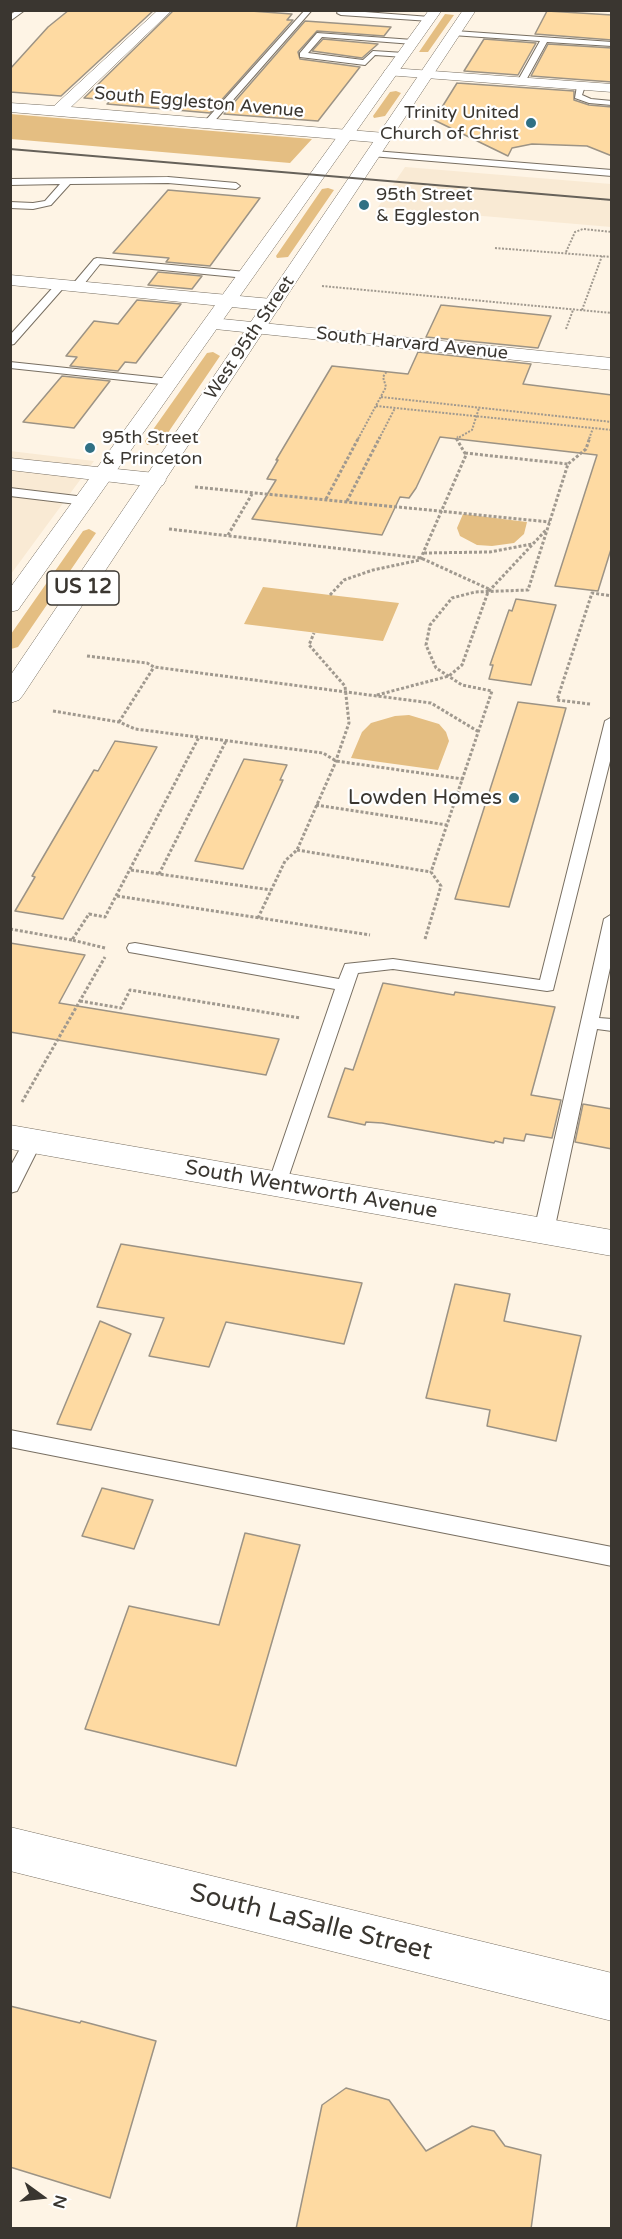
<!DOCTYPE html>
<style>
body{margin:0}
#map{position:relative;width:622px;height:2239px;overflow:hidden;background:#fef4e5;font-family:"Varela Round",sans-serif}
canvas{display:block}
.frame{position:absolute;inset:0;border:12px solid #3a3630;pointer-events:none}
.north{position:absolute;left:12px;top:2167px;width:60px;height:60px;-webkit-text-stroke:4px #fff;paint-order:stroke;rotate:105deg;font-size:16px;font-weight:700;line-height:24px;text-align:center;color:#3a3630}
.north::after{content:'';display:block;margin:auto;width:21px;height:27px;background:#3a3630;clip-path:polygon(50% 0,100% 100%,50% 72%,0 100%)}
</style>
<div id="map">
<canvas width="622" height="2239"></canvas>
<div class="frame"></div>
<div class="north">N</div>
</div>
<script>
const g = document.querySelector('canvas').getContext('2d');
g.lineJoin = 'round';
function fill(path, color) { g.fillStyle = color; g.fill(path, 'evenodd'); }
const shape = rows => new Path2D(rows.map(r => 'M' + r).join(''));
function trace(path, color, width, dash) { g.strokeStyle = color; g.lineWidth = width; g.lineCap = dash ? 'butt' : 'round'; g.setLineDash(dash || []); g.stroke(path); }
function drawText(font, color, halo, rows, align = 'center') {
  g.font = font + ' "Varela Round",sans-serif'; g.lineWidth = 4.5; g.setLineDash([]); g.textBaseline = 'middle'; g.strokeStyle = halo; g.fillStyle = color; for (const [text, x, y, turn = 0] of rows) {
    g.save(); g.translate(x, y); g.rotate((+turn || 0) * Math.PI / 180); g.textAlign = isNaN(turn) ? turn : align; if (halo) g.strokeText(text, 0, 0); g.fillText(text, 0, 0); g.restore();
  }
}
const built = shape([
 [405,167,611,184,611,227,378,207],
 [10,451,94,461,11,574,10,574]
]);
const green = shape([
 [445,14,454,15,428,52,419,52],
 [396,91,401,93,385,116,374,118,373,116,390,92],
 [10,114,213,131,312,139,290,163,11,139],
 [328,188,334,190,288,257,277,258,276,256,322,189],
 [213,352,220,356,161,443,157,445,147,445,145,441,207,353],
 [463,514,527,522,524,534,514,543,492,546,477,545,460,536,457,528],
 [89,529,96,533,18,647,11,649,11,634,83,531],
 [263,587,330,595,399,603,383,641,244,624],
 [409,715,439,724,446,732,449,741,438,770,351,758,362,732,371,723,395,716]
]);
const building = shape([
 [69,10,154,10,61,96,10,92,10,69,48,27,69,10],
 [174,10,237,10,292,14,287,20,293,20,210,113,107,104,111,100,84,98,174,10],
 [547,11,612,15,612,40,535,34,547,11],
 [305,21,391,27,384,36,317,31,298,52,300,59,360,67,318,121,224,114,305,21],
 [323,39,378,44,362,58,312,51,323,39],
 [484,39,536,43,518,75,464,71,484,39],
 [548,44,612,48,612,82,531,76,548,44],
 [457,83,574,91,574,100,589,105,612,107,612,156,587,146,532,144,512,148,508,156,434,120,457,83],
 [168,190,260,198,210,266,166,262,169,258,113,253,168,190],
 [158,272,202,276,192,289,148,285,158,272],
 [137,300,181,304,136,363,125,362,118,371,70,366,77,357,66,356,94,321,118,324,137,300],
 [441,305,551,316,538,348,426,337,441,305],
 [418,352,531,364,523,384,612,395,612,546,598,591,555,586,597,455,440,437,416,488,409,498,400,497,382,535,252,519,276,480,267,479,278,460,276,460,332,366,408,374,418,352],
 [62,376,110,381,74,428,23,422,62,376],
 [516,599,556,605,531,685,489,679,493,665,490,665,509,610,512,611,516,599],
 [518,702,566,708,509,907,455,899,518,702],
 [115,741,157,747,63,919,15,911,35,877,32,876,94,770,98,771,115,741],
 [244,759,287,765,280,780,283,780,243,869,195,861,244,759],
 [10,943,85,955,59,1003,279,1039,266,1075,10,1032,10,943],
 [383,983,454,995,455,992,555,1007,531,1095,561,1100,552,1138,526,1134,524,1141,504,1138,503,1143,495,1141,494,1143,382,1123,366,1122,365,1125,328,1117,345,1068,353,1070,383,983],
 [583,1104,612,1109,612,1149,575,1142,583,1104],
 [121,1244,362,1283,344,1344,226,1322,209,1367,149,1356,164,1318,97,1307,121,1244],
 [455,1284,510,1294,504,1321,581,1336,556,1441,487,1426,490,1410,426,1398,455,1284],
 [100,1321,131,1334,91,1430,57,1424,100,1321],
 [102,1488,153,1500,134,1549,82,1536,102,1488],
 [245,1533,300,1545,236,1766,85,1729,129,1606,219,1625,245,1533],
 [10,2006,80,2023,81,2021,156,2041,110,2198,10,2167,10,2006],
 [346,2088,389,2100,426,2151,472,2126,494,2131,505,2146,541,2155,531,2229,296,2229,322,2105,346,2088]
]);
const pathFar1 = shape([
 [495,248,612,257],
 [566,252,575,232,583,229,612,232],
 [322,286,612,313],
 [582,310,602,256],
 [566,329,573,310],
 [381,397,612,422],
 [376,406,612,430],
 [358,439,386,387,383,377,387,371],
 [379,439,395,408],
 [456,439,472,430,479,408],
 [589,439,593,428]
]);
const path = shape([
 [465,453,568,464],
 [195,487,550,522],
 [326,499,359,437],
 [347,501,380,437],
 [169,529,421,558,491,590],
 [228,535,252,494],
 [424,553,490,552,532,544],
 [330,595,344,580,373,570,420,560,466,455,456,438,458,437],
 [87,656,147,663,154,667,431,703,479,732],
 [377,695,449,676,462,665,488,592,546,530],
 [590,704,557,700,592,593,612,596],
 [53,711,119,722,135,729,323,753,336,761,463,779],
 [119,722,154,667],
 [316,805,447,825],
 [297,850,431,872],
 [131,870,271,890],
 [159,874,226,741],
 [117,896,370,935],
 [258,918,285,861,297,850,334,766,349,723,345,686,309,645,314,633],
 [10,929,72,940],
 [425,939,441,886,431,872,492,691,462,685,436,668,426,645,430,625,452,598,475,592,528,590,568,464,586,449,590,437],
 [105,948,72,940,89,914,105,917,199,737],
 [80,1001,121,1008,130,990,300,1018],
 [22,1102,105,957]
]);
const service = shape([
 [17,10,25,10,10,21,10,15,17,10],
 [305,10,312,10,211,125,205,125,205,121,305,10],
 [339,10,430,17,434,19,430,21,341,15,337,13,339,10],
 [455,31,612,42,612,46,547,42,525,82,521,84,517,82,540,41,452,35,452,31,455,31],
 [317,33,413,40,417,42,413,44,322,37,308,53,363,60,373,51,404,53,408,55,404,57,375,55,365,65,300,57,300,53,317,33],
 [581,84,585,86,582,95,591,99,612,101,612,105,589,103,575,98,577,86,581,84],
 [374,151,612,170,612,176,371,156,371,152,374,151],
 [168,177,236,183,240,186,236,189,168,183,70,184,51,205,33,209,10,208,10,202,33,203,45,201,60,184,10,185,10,179,168,177],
 [97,258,246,272,251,275,246,278,100,264,80,289,72,289,72,285,94,259,97,258],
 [57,283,66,285,14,344,10,345,10,335,57,283],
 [10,362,170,379,175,382,170,385,10,368,10,362],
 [10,488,85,497,91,501,85,505,10,496,10,488],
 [612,717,612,753,553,990,547,991,393,969,358,973,286,1184,284,1189,277,1191,270,1189,268,1184,335,989,135,953,129,952,127,948,129,944,135,943,339,979,345,964,393,959,540,980,605,721,612,717],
 [612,914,612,959,599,1018,612,1019,612,1031,597,1029,554,1231,551,1236,544,1238,537,1236,534,1231,604,919,612,914],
 [33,1135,39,1136,42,1141,17,1191,10,1193,10,1167,27,1136,33,1135],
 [10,1430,612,1547,612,1566,10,1447,10,1430]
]);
const minor = shape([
 [158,10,172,10,71,107,385,133,393,138,385,143,10,112,10,103,54,106,158,10],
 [391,68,612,84,612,92,386,75,384,72,386,69,391,68],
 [10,275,272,299,279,301,281,305,279,309,272,311,10,285,10,275],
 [212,318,612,358,612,370,205,328,203,324,205,320,212,318],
 [10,458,155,473,163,475,166,480,163,485,155,487,10,470,10,458],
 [10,1125,612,1230,612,1256,10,1149,10,1125],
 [10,1827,612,1973,612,2021,10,1871,10,1827]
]);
const primary = shape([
 [429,10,442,10,18,610,10,612,10,588,429,10],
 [463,10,476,10,23,695,19,700,10,703,10,676,463,10]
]);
const rail = shape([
 [10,149,612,200]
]);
const markers = [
 [531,123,6,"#307084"],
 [364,205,6,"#307084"],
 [90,448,6,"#307084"],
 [514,798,6,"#307084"]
];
const farStreetnames = [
 ["South Eggleston Avenue",199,103,5],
 ["West 95th Street",250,338,-56],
 ["South Harvard Avenue",412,344,6]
];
const farPoinames = [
 ["Trinity United",519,113,"right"],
 ["Church of Christ",519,134,"right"],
 ["95th Street",376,195],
 ["& Eggleston",376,216],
 ["95th Street",102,438],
 ["& Princeton",102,459]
];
const shields = [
 [83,588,72]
];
const shieldNames = [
 ["US 12",83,588]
];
const poiNames = [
 ["Lowden Homes",502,798]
];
const streetNames = [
 ["South Wentworth Avenue",311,1190,10]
];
const nearStreetnames = [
 ["South LaSalle Street",311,1923,14]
];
fill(built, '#f9ead4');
fill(green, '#e4be82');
fill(building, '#fedaa2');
trace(building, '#9c9385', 1.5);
trace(service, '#786f62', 2);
trace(minor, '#786f62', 1);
trace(primary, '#786f62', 1);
trace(pathFar1, '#a0998f', 2, [2, 1.5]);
trace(path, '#a0998f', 3, [3, 2]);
fill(service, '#fff');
fill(minor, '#fff');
fill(primary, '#fff');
trace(rail, '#666159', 2);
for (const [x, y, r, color] of markers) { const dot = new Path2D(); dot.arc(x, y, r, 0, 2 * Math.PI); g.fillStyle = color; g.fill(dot); trace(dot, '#fff', 2); }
drawText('18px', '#3a3630', '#fff', farStreetnames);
drawText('18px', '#3a3630', '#fff', farPoinames, 'left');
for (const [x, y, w] of shields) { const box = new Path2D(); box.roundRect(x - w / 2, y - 17, w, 34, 4.5); g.fillStyle = '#fff'; g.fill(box); trace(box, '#3a3630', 1.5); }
drawText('bold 20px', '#3a3630', null, shieldNames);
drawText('21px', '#3a3630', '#fff', poiNames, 'right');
drawText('21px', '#3a3630', '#fff', streetNames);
drawText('26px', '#3a3630', '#fff', nearStreetnames);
</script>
